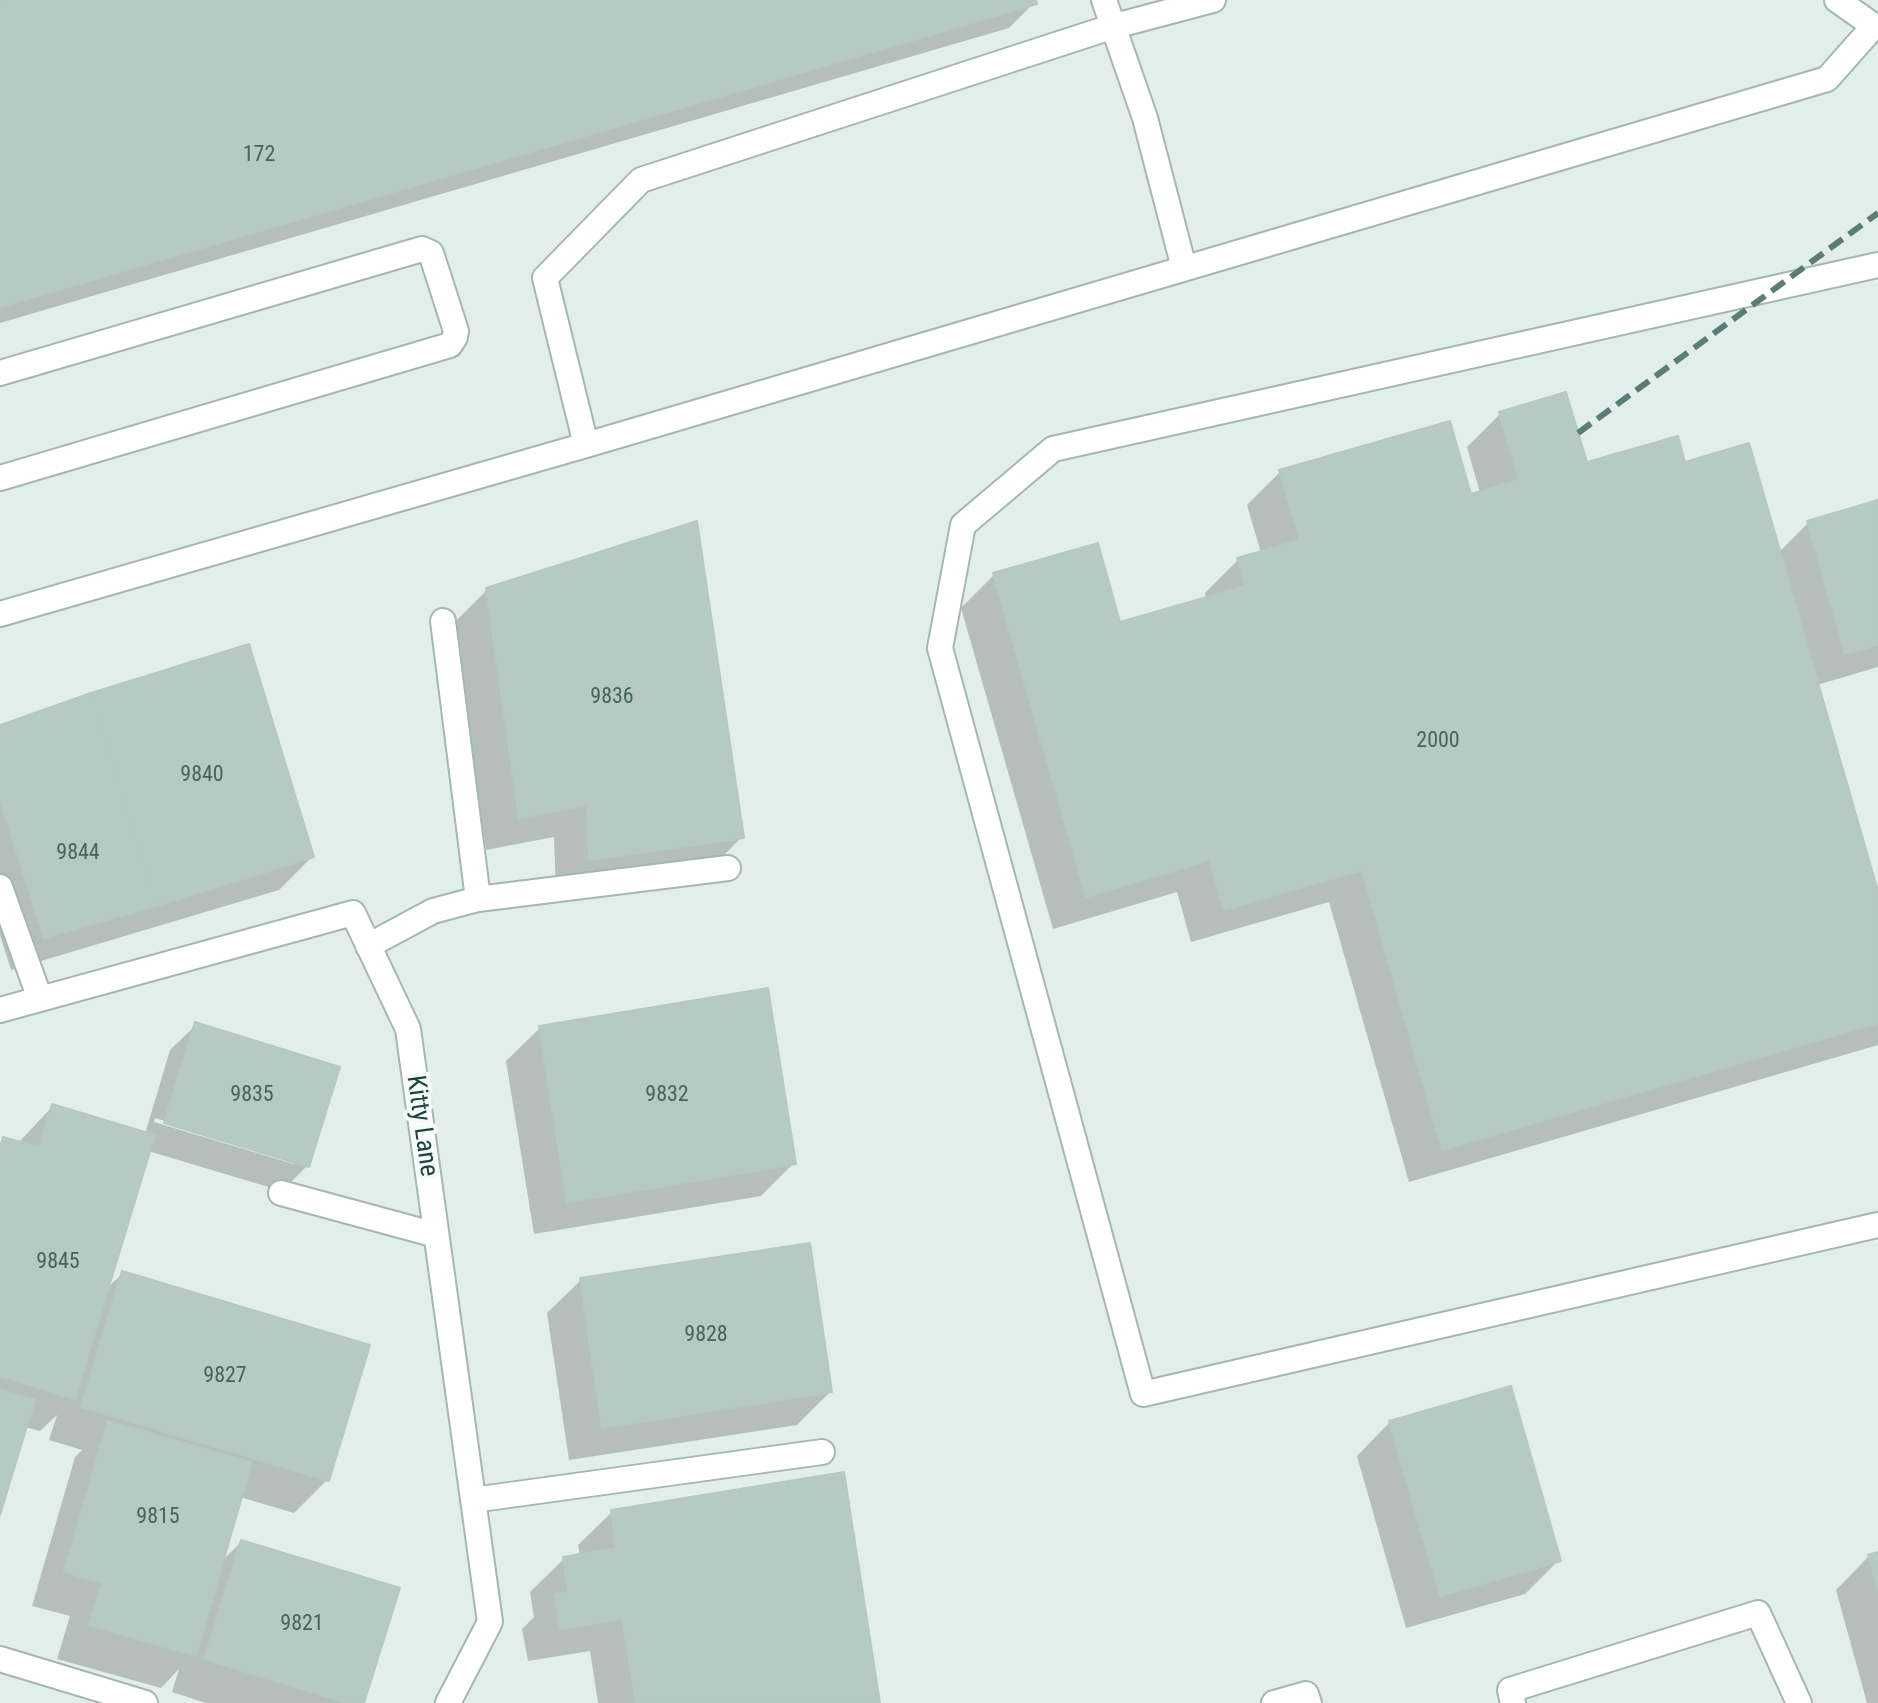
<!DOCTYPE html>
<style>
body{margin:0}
canvas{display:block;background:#e2eeea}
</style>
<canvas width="1878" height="1703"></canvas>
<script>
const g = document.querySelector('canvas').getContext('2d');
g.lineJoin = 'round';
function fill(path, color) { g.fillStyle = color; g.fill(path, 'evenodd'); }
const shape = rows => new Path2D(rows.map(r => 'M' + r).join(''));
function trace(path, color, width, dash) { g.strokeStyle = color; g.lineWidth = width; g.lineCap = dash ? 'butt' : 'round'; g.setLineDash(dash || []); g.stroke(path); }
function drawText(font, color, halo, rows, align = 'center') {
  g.font = font + ' "Roboto Condensed",sans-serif'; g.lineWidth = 8; g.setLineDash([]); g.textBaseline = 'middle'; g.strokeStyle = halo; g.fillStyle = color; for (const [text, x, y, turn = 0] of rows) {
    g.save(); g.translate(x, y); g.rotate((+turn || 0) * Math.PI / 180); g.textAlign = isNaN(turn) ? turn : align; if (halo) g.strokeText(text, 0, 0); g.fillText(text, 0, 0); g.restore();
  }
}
const shadow = shape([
 [0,0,1033,0,1034,3,1009,28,0,323],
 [1500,414,1585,465,1684,464,1779,552,1808,523,1878,502,1878,667,1817,685,1878,898,1878,1045,1409,1182,1329,902,1191,942,1177,892,1053,929,961,608,994,575,1119,624,1206,599,1205,593,1238,560,1261,553,1247,505,1280,472,1469,496,1480,493,1467,447],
 [487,590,742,837,709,870,556,892,554,837,486,850,454,623],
 [0,727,312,857,279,890,11,970,0,935],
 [196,1025,307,1166,282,1191,148,1151,106,1289,122,1274,327,1480,294,1513,240,1497,220,1563,241,1542,362,1703,206,1703,172,1692,179,1669,161,1688,57,1659,70,1616,32,1606,75,1457,82,1450,49,1440,57,1415,40,1431,25,1427,0,1508,0,1143,4,1139,18,1143,53,1106,145,1134,170,1050],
 [155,1118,294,1160,294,1164,154,1122],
 [540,1028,794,1163,761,1196,534,1234,506,1061],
 [581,1280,830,1392,797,1425,569,1460,547,1313],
 [1390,1422,1558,1561,1525,1594,1406,1628,1357,1456],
 [612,1512,878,1703,598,1703,590,1651,528,1661,522,1629,534,1617,530,1592,564,1559,580,1556,578,1545],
 [1878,1554,1878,1703,1867,1703,1836,1590,1869,1556]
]);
const building = shape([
 [0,0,1036,0,1037,4,0,307,0,0],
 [1566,392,1587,462,1678,436,1685,462,1749,443,1878,891,1878,1023,1442,1150,1362,870,1224,910,1210,860,1086,897,993,573,1098,543,1120,622,1245,586,1237,558,1300,540,1279,470,1450,421,1471,494,1519,480,1499,412,1566,392],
 [1878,500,1878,645,1845,654,1807,521,1878,500],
 [697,521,744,838,589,860,587,805,519,818,486,588,697,521],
 [249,644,314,857,156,906,91,693,249,644],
 [91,693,156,906,44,938,0,799,0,725,91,693],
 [768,988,796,1164,567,1202,539,1026,768,988],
 [195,1022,340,1067,309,1167,164,1123,195,1022],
 [52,1104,155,1135,75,1399,0,1376,0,1148,3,1137,39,1147,52,1104],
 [810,1243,832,1392,602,1428,580,1278,810,1243],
 [122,1271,370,1345,329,1481,81,1407,122,1271],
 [1511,1386,1561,1561,1440,1596,1389,1421,1511,1386],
 [0,1390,35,1400,0,1515,0,1390],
 [108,1421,252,1462,196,1656,89,1625,102,1583,64,1572,108,1421],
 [844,1472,880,1703,636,1703,622,1619,560,1629,555,1594,568,1592,563,1557,616,1548,611,1510,844,1472],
 [241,1540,400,1588,364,1703,347,1703,204,1659,241,1540],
 [1878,1552,1878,1590,1868,1555,1878,1552]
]);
const minor = shape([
 [1104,0,1145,118,1184,268],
 [1213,0,1111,27,641,180,545,278,586,445,1827,79,1874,26],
 [1837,0,1874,26,1878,27],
 [1878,265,1053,449,963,525,940,648,1143,1394,1878,1225],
 [0,373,422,249,431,253,456,331,455,337,450,345,0,478],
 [0,614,586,445],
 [0,887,40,999],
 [478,899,728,868],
 [368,946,433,911,478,899,443,621],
 [0,1010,353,913,408,1029,490,1622,448,1703],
 [281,1193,436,1235],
 [473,1500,822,1452],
 [0,1659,145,1703],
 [1274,1703,1306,1694,1309,1703],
 [1513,1703,1510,1690,1758,1613,1799,1703]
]);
const rail = shape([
 [1578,433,1878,213]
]);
const numberNames = [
 ["172",259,155],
 ["9836",612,697],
 ["2000",1438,741],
 ["9840",202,775],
 ["9844",78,853],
 ["9835",252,1095],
 ["9832",667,1095],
 ["9845",58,1262],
 ["9828",706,1335],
 ["9827",225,1376],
 ["9815",158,1517],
 ["9821",302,1624]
];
const streetNames = [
 ["Kitty Lane",421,1126,82]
];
fill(shadow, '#0003');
fill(building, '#b7c9c3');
trace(building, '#b4c9c2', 2);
trace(minor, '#a4b7b2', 28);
trace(minor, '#fff', 24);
trace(rail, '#5b7d77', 6, [16, 8]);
drawText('22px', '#46645e', null, numberNames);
drawText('26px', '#20423c', '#f4faf7', streetNames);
</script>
